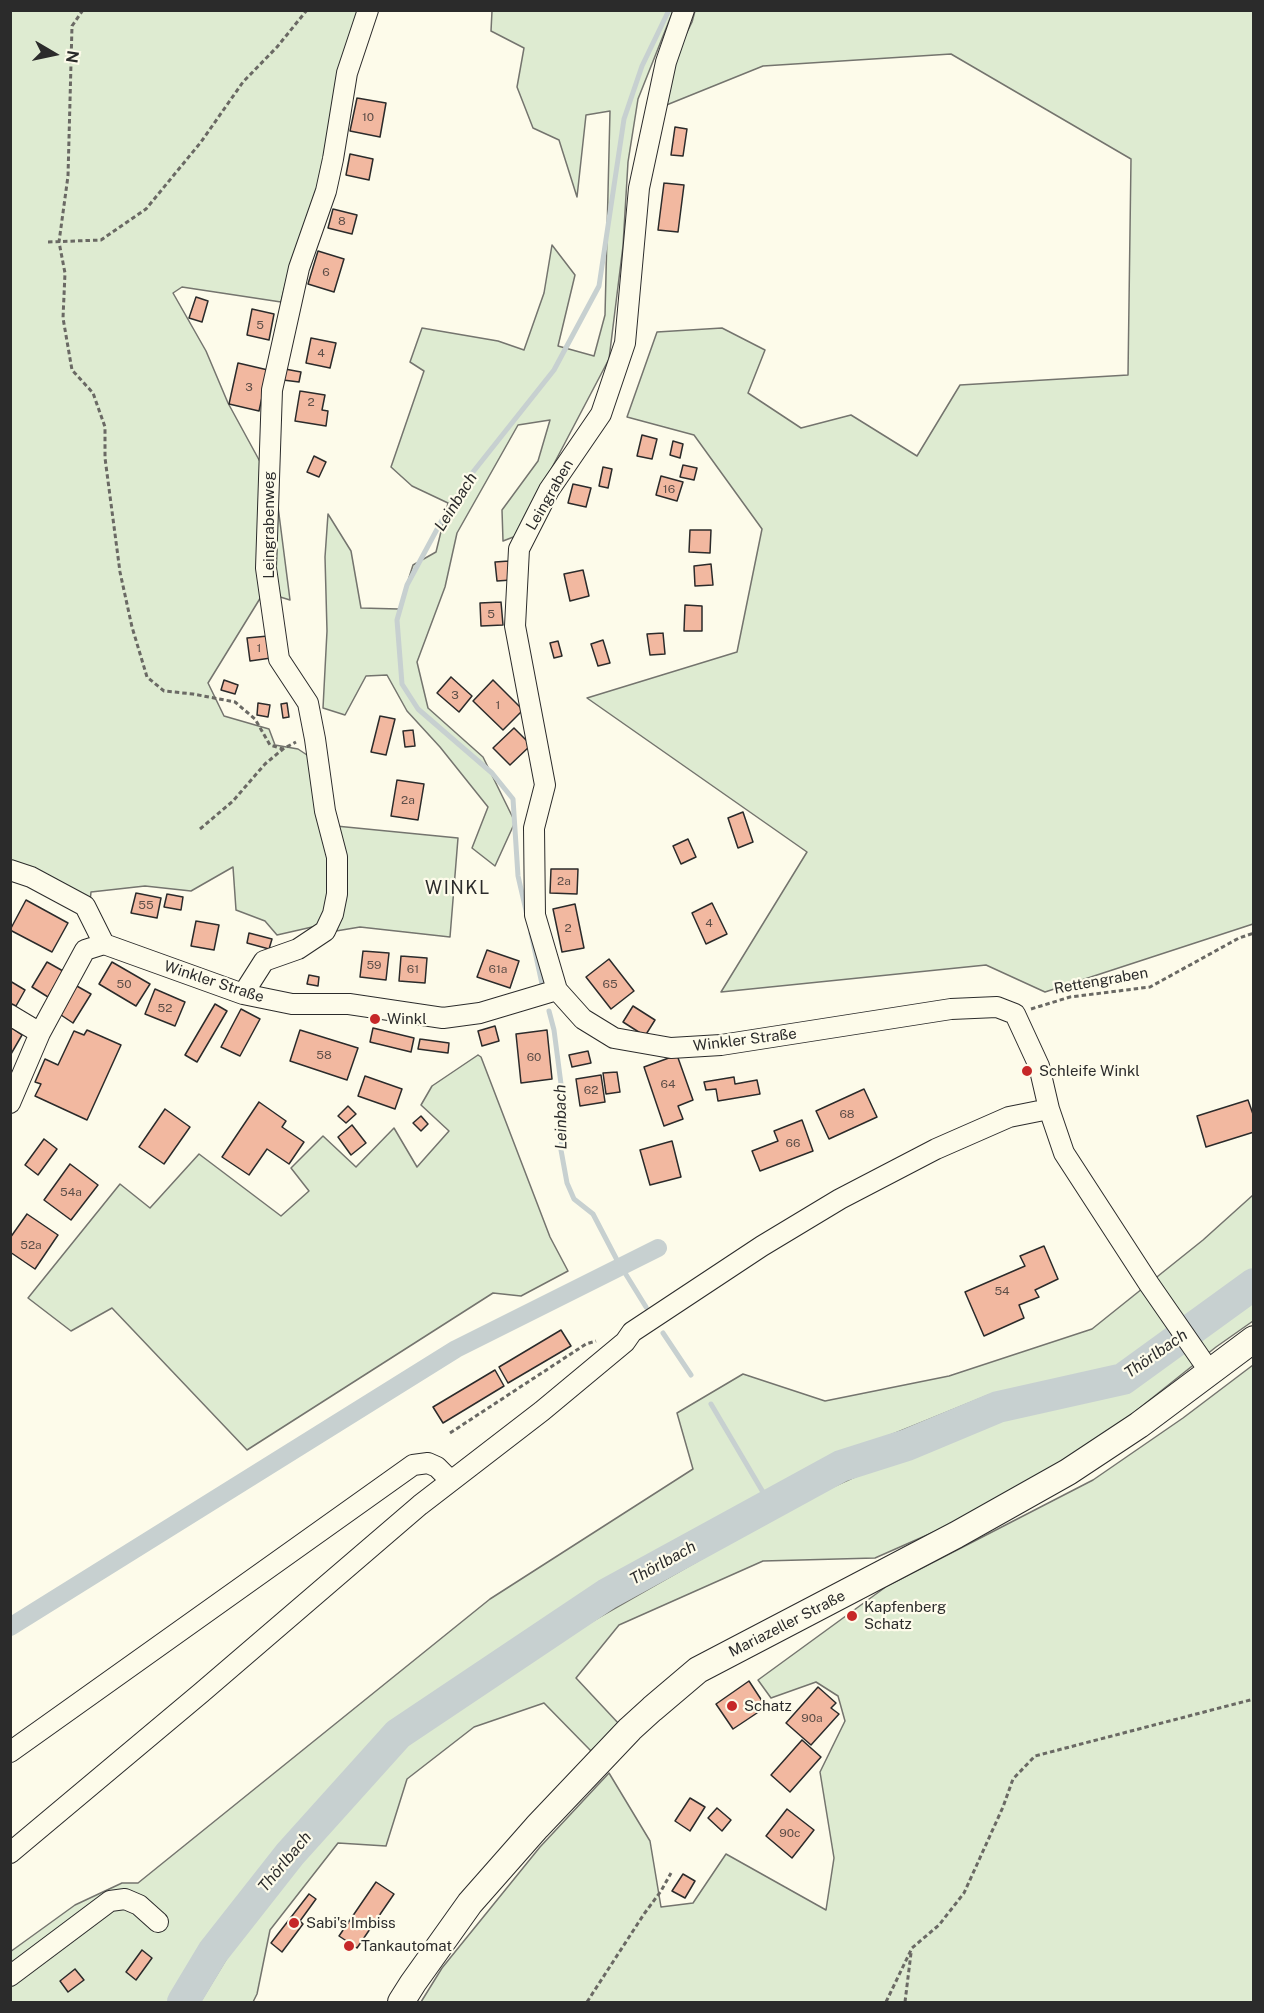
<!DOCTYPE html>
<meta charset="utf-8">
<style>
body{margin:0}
#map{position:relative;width:1264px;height:2013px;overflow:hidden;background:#fdfbea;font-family:"Public Sans",sans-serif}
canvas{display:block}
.frame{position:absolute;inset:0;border:12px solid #2b2b2b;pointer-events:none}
.north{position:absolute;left:24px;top:24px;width:60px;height:60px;-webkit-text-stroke:4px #fdfbea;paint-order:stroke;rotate:99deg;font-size:16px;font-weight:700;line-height:24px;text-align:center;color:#2b2b2b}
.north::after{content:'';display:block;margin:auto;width:21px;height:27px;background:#2b2b2b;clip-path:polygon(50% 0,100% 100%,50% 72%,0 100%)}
</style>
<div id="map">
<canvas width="1264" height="2013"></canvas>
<div class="frame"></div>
<div class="north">N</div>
</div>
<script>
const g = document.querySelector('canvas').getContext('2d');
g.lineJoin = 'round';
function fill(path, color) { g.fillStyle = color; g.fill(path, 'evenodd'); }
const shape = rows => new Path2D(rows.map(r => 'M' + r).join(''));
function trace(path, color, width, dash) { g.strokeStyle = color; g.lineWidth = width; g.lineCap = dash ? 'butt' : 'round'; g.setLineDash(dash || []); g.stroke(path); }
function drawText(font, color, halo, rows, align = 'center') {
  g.font = font + ' "Public Sans",sans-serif'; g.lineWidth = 4.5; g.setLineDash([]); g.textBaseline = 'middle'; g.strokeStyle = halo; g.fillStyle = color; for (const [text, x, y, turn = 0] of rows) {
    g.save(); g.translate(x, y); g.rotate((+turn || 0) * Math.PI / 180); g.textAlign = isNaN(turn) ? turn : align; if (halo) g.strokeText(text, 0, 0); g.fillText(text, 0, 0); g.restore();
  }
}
const green = shape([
 [10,11,361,11,315,205,290,266,281,302,182,287,173,293,206,351,228,403,276,491,290,600,264,592,208,683,224,716,269,729,275,745,298,749,310,757,326,835,331,907,321,925,277,935,265,921,236,910,233,867,191,891,145,886,91,892,90,902,11,863,10,11],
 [492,11,673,11,638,99,628,162,623,246,609,359,516,536,503,541,502,510,538,461,550,420,518,425,457,533,445,587,417,662,428,708,483,757,515,822,495,866,472,848,488,807,440,747,407,711,387,675,366,676,345,715,323,708,327,631,325,557,328,514,351,551,361,608,399,609,413,565,436,552,448,503,412,486,391,467,424,371,410,362,422,328,498,341,524,350,544,293,552,245,575,275,558,346,594,356,605,315,610,111,586,115,577,197,559,140,533,128,517,87,524,48,491,31,492,11],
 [695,11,1253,11,1253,924,1045,992,986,965,721,992,807,852,587,698,737,652,762,529,694,435,627,417,657,332,722,328,765,350,748,393,801,428,851,415,917,456,960,385,1128,375,1131,159,951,54,763,66,664,106,669,69,692,22,695,11],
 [336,826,458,838,450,937,360,927,336,931,338,915,336,826],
 [478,1055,481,1057,550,1237,568,1271,521,1296,493,1293,247,1450,112,1308,71,1331,28,1298,120,1184,150,1208,199,1154,281,1216,309,1191,291,1168,323,1136,356,1167,394,1128,417,1167,449,1131,421,1105,432,1086,478,1055],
 [1253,1195,1253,1269,1115,1372,989,1395,834,1458,727,1513,525,1633,391,1727,214,1927,170,2002,11,2002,10,1952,75,1905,122,1883,138,1883,490,1599,693,1469,677,1413,743,1374,825,1401,949,1376,1092,1329,1203,1240,1253,1195],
 [1253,1295,1253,1321,1216,1347,1082,1454,993,1506,875,1558,763,1561,619,1625,576,1678,620,1725,591,1751,544,1703,474,1727,407,1779,386,1846,338,1843,270,1930,257,1994,253,2002,200,2002,270,1887,384,1762,535,1654,806,1499,957,1431,1127,1383,1253,1295],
 [1253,1365,1253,2002,421,2002,442,1968,540,1847,609,1773,650,1841,661,1907,693,1903,726,1854,826,1910,834,1858,820,1772,845,1721,838,1696,816,1682,771,1698,758,1680,887,1586,1093,1480,1183,1418,1253,1365]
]);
const stream = shape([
 [527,915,518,876,513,799,492,773,418,709,402,684,397,620,407,585,442,520,473,472,554,370,599,286,624,119,642,66,669,10],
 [531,933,542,984],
 [549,1011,554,1030,561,1084,564,1096,561,1150,567,1183,574,1199,593,1214,617,1260,646,1307],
 [663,1333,691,1375],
 [711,1404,770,1504]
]);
const canal = shape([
 [10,1627,456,1349,658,1248]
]);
const river = shape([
 [183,2002,213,1952,290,1854,398,1734,607,1594,841,1466,907,1445,998,1407,1123,1379,1254,1284]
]);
const building = shape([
 [357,98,386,103,380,137,350,131,357,98],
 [675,127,687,129,683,156,671,155,675,127],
 [350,154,373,159,369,180,346,175,350,154],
 [664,183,684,185,678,232,658,230,664,183],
 [333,209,357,215,352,234,328,228,333,209],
 [318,251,344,259,334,292,308,284,318,251],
 [196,297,208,301,202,322,189,318,196,297],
 [252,309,274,314,269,340,247,335,252,309],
 [311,338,336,343,330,368,306,363,311,338],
 [238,363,268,370,259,411,229,404,238,363],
 [285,369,301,372,299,382,283,380,285,369],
 [300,391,325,395,322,410,328,411,326,426,295,421,300,391],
 [642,435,657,439,652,459,637,456,642,435],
 [673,441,683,444,680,458,670,455,673,441],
 [314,456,326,462,319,477,307,472,314,456],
 [683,465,697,468,694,480,680,477,683,465],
 [603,467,612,469,608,488,599,486,603,467],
 [661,476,683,482,677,501,656,495,661,476],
 [573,484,591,488,586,507,568,503,573,484],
 [690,530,711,530,710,553,689,552,690,530],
 [509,561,511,580,497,581,495,562,509,561],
 [711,564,713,585,695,586,694,566,711,564],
 [583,570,589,596,570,601,564,574,583,570],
 [501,602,503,625,481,626,480,603,501,602],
 [685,605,702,606,702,631,684,631,685,605],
 [663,633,665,654,650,655,647,634,663,633],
 [268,636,271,658,250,661,247,638,268,636],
 [603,640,610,663,598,666,591,644,603,640],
 [558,641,562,656,554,658,550,643,558,641],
 [451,677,472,696,459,712,437,693,451,677],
 [224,680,238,685,235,694,221,690,224,680],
 [493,680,523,710,503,730,473,701,493,680],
 [258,703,270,705,268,717,257,715,258,703],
 [287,703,289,717,283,718,281,704,287,703],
 [380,716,395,719,386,755,371,752,380,716],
 [514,728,531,745,510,765,493,748,514,728],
 [413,730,415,746,405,747,403,731,413,730],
 [397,780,424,784,418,820,391,816,397,780],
 [743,812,753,842,738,848,728,818,743,812],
 [688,839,696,857,681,864,673,846,688,839],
 [551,869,578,869,577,894,550,893,551,869],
 [136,893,161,898,157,918,131,913,136,893],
 [167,894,183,897,181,910,164,907,167,894],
 [26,900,68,923,52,952,10,930,26,900],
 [712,903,727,934,706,944,692,913,712,903],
 [575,904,584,948,562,952,553,909,575,904],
 [196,921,219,925,214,950,191,946,196,921],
 [249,933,272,939,269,949,247,943,249,933],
 [487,950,519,961,510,988,477,977,487,950],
 [363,951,389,953,386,980,360,977,363,951],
 [401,956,427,958,425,983,399,981,401,956],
 [609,959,634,991,611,1009,586,977,609,959],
 [47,962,63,971,48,997,32,987,47,962],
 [112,962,150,984,136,1006,99,984,112,962],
 [309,975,319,977,318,986,307,984,309,975],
 [10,981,25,990,16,1006,10,1003,10,981],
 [75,985,91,994,73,1023,58,1013,75,985],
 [155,989,185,1002,175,1026,145,1014,155,989],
 [215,1004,227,1011,197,1062,185,1055,215,1004],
 [633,1006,655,1020,645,1036,623,1022,633,1006],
 [241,1009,260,1019,240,1056,221,1047,241,1009],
 [495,1026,499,1041,482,1046,478,1031,495,1026],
 [10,1027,22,1035,11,1054,10,1053,10,1027],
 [373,1028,414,1038,411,1052,370,1042,373,1028],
 [87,1030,121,1045,87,1120,35,1096,41,1084,35,1082,45,1059,58,1065,74,1031,84,1035,87,1030],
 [300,1030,358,1048,347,1080,290,1061,300,1030],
 [547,1030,552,1079,521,1083,516,1034,547,1030],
 [420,1039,449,1043,448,1053,418,1049,420,1039],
 [588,1051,591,1063,572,1067,569,1055,588,1051],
 [677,1055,693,1100,678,1106,683,1119,664,1126,644,1067,677,1055],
 [617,1072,620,1092,606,1094,603,1073,617,1072],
 [601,1075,605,1102,580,1106,576,1079,601,1075],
 [365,1076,402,1089,395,1109,358,1096,365,1076],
 [734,1077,735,1084,757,1080,760,1094,718,1101,716,1089,706,1090,704,1082,734,1077],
 [864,1089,877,1117,829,1139,816,1111,864,1089],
 [1248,1100,1254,1117,1254,1132,1206,1147,1197,1116,1248,1100],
 [259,1102,286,1121,282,1127,304,1142,289,1164,267,1149,249,1175,222,1157,259,1102],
 [348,1106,356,1114,346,1123,338,1116,348,1106],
 [165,1109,190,1127,164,1164,139,1147,165,1109],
 [421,1116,428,1124,421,1131,413,1123,421,1116],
 [802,1120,813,1151,760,1171,752,1151,778,1141,774,1131,802,1120],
 [352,1125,366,1143,351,1155,338,1137,352,1125],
 [44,1139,57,1149,38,1175,25,1165,44,1139],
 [672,1141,681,1177,650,1185,640,1150,672,1141],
 [70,1164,98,1185,71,1220,44,1200,70,1164],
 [27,1214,58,1235,35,1269,10,1252,10,1238,27,1214],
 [1044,1246,1058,1279,1035,1290,1039,1297,1019,1305,1024,1318,984,1336,965,1292,1025,1266,1020,1256,1044,1246],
 [561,1330,571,1346,508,1383,499,1367,561,1330],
 [495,1370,504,1386,443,1423,433,1407,495,1370],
 [749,1681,766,1707,733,1729,716,1704,749,1681],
 [818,1687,836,1703,831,1708,839,1714,811,1745,786,1723,818,1687],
 [802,1740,821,1757,790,1792,771,1775,802,1740],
 [690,1798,705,1807,690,1831,675,1821,690,1798],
 [717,1808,731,1820,722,1831,708,1818,717,1808],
 [787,1809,814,1830,792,1858,766,1836,787,1809],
 [683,1874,695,1881,685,1898,672,1891,683,1874],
 [376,1882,394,1894,357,1948,339,1936,376,1882],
 [309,1894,316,1899,300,1921,303,1924,282,1952,271,1943,309,1894],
 [142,1950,152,1958,136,1980,126,1972,142,1950],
 [75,1969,84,1980,68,1992,60,1981,75,1969]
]);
const path = shape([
 [83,10,72,26,68,176,59,242,65,273,63,318,72,370,93,393,105,427,105,458,120,572,132,627,147,677,164,691,193,694,235,702,255,719,270,745,283,749],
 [48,242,101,240,146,209,201,142,243,82,277,47,307,10],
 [200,829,233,801,265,764,283,749,296,742],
 [1031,1009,1070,997,1150,987,1239,938,1254,933],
 [450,1433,586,1344,596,1341],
 [587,2002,644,1914,661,1891,671,1873],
 [886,2002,912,1948,939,1925,964,1893,1003,1807,1013,1779,1035,1756,1254,1699],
 [905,2002,911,1953]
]);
const minor = shape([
 [10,870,31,877,85,906,104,944],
 [557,990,535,915,534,828,545,785,515,626,519,549,549,490,601,414,625,343,639,188,666,62,684,10],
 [243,994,264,961,298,949,325,931,333,914,337,894,337,857,325,811,315,739,308,703,279,659,266,568,272,390,299,268,326,191,333,159,347,73,368,10],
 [10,1015,40,1033],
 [10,1103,40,1033,85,950,104,944,243,994,292,1004,349,1004,443,1018,480,1013,557,990,583,1019,614,1038,671,1048,721,1045,951,1009,997,1007,1015,1014,1039,1066,1049,1109,1064,1153,1149,1284,1210,1372],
 [10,1752,413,1465,428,1463,437,1467,451,1481],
 [10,1853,201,1693,420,1505,542,1411,625,1342,632,1332,762,1246,840,1199,936,1149,1009,1117,1049,1109],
 [10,1976,110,1901,125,1899,139,1905,158,1922]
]);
const major = shape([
 [401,2002,413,1983,470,1903,537,1827,630,1729,652,1709,698,1670,956,1535,1068,1472,1139,1425,1254,1339]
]);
const markers = [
 [375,1019,6,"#c62828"],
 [1027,1071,6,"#c62828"],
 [852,1616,6,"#c62828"],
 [732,1706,6,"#c62828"],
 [294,1923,6,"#c62828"],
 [349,1946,6,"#c62828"]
];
const numberNames = [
 ["10",368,117],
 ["8",342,221],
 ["6",326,272],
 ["5",260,325],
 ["4",321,353],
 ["3",249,387],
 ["2",311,402],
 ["16",669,489],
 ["5",491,614],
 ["1",259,648],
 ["3",455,695],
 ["1",498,705],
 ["2a",408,800],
 ["2a",564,881],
 ["55",146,905],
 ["4",709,923],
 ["2",568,928],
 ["59",374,965],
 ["61",413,969],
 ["61a",498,969],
 ["50",124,984],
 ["65",610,984],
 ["52",165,1008],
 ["58",324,1055],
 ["60",534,1057],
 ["64",668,1084],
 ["62",591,1090],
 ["68",847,1114],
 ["66",793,1143],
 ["54a",71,1192],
 ["52a",31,1245],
 ["54",1002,1291],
 ["90a",812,1718],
 ["90c",790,1833]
];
const streetNames = [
 ["Leingraben",550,495,-60],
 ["Leingrabenweg",269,525,-90],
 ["Rettengraben",1101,981,-10],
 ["Winkler Straße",214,982,18],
 ["Winkler Straße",745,1040,-7],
 ["Mariazeller Straße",787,1624,-27]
];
const poiNames = [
 ["Winkl",387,1019],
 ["Schleife Winkl",1039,1071],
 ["Kapfenberg",864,1607],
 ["Schatz",864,1624],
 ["Schatz",744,1706],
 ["Sabi's Imbiss",306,1923],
 ["Tankautomat",361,1946]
];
const waterNames = [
 ["Leinbach",456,502,-58],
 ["Leinbach",561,1117,-91],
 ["Thörlbach",1156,1354,-35],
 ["Thörlbach",663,1563,-29],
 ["Thörlbach",285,1862,-50]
];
const quarterNames = [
 ["WINKL",458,888]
];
fill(green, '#deebd1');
trace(green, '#74746e', 1.5);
trace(stream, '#c7d0d0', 5);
trace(canal, '#c7d0d0', 18);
trace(river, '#c7d0d0', 32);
fill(building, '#f2b8a0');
trace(building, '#2b2b2b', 1.5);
trace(minor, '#2b2b2b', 22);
trace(major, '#2b2b2b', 28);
trace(path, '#6a6964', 3, [4.5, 3]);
trace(minor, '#fdfbea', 20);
trace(major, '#fdfbea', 26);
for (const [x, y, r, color] of markers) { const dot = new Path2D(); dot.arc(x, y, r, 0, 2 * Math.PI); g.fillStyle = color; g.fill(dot); trace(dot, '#fdfbea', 2); }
drawText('12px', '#5d4e48', null, numberNames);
drawText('15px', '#2b2b2b', '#fdfbea', streetNames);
drawText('15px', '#2b2b2b', '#fdfbea', poiNames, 'left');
drawText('italic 16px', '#2b2b2b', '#fdfbea', waterNames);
g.letterSpacing = '1.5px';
drawText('18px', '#2b2b2b', '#fdfbea', quarterNames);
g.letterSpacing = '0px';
</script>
